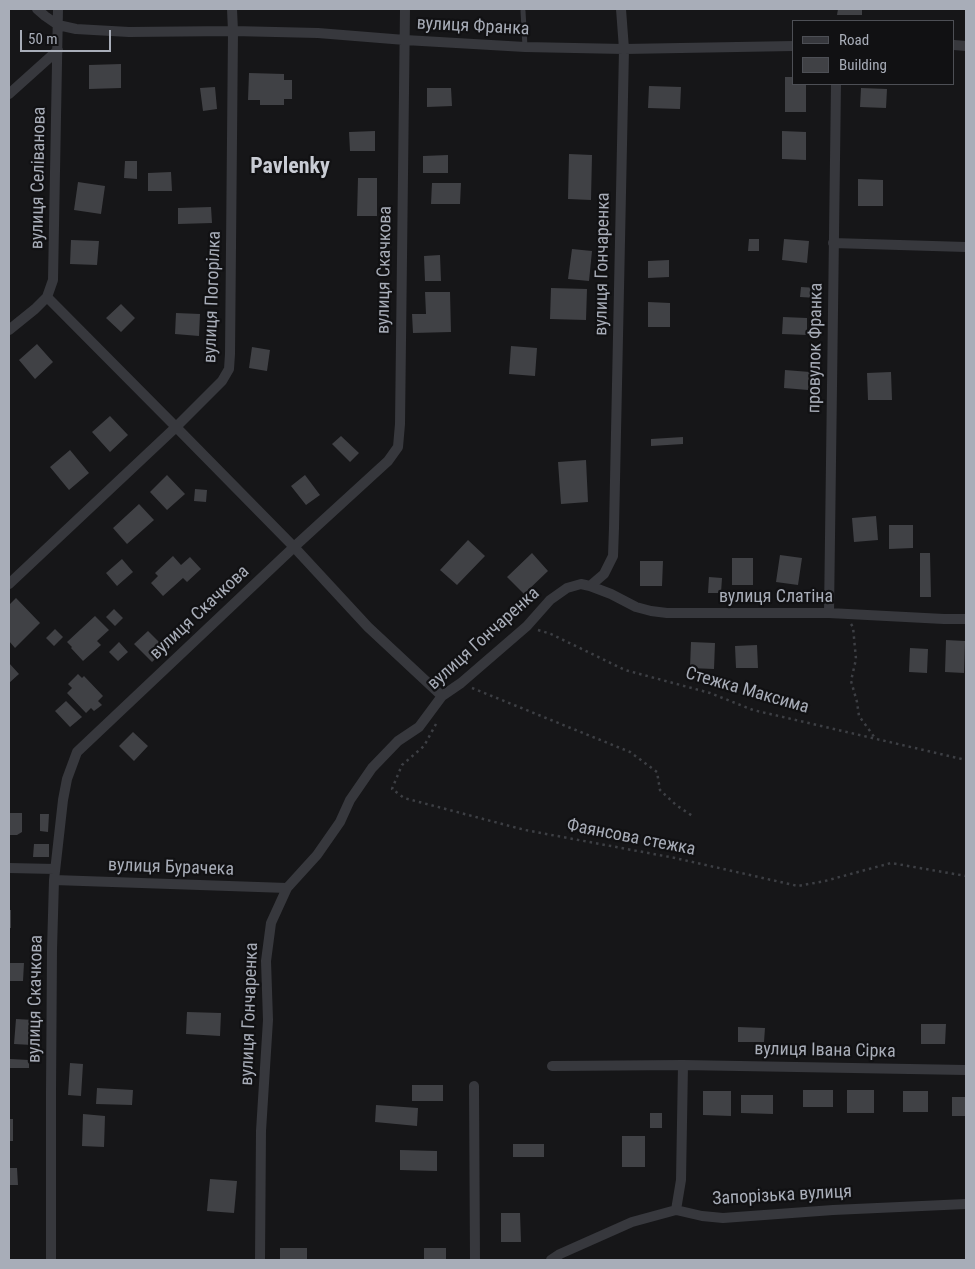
<!DOCTYPE html>
<meta charset="utf-8">
<style>
body{margin:0}
#map{position:relative;width:975px;height:1269px;overflow:hidden;background:#161618;font-family:"Roboto Condensed",sans-serif}
canvas{display:block}
.frame{position:absolute;inset:0;border:10px solid #a8adb8;pointer-events:none}
.legend{position:absolute;left:792px;top:20px;width:162px;height:65px;box-sizing:border-box;background:#111113;border:1px solid #4d4f55;margin:0;padding:6px 9px;list-style:none;font-size:15px;color:#a8adb8}
.legend li{display:flex;align-items:center;gap:10px;height:25px}
.legend b{width:25px;border:1px solid #4d4f55}
.scale{position:absolute;left:20px;top:30px;width:91px;height:22px;box-sizing:border-box;border:2px solid #a8adb8;border-top:0;padding-left:6px;font-size:15px;line-height:18px;white-space:nowrap;color:#a8adb8;-webkit-text-stroke:4px #111113;paint-order:stroke}
</style>
<div id="map">
<canvas width="975" height="1269"></canvas>
<div class="frame"></div>
<ul class="legend">
<li><b style="height:6px;background:#37383d"></b>Road</li>
<li><b style="height:14px;background:#404145"></b>Building</li>
</ul>
<div class="scale">50 m</div>
</div>
<script>
const g = document.querySelector('canvas').getContext('2d');
g.lineJoin = 'round';
function fill(path, color) { g.fillStyle = color; g.fill(path, 'evenodd'); }
const shape = rows => new Path2D(rows.map(r => 'M' + r).join(''));
function trace(path, color, width, dash) { g.strokeStyle = color; g.lineWidth = width; g.lineCap = dash ? 'butt' : 'round'; g.setLineDash(dash || []); g.stroke(path); }
function drawText(font, color, halo, rows, align = 'center') {
  g.font = font + ' "Roboto Condensed",sans-serif'; g.lineWidth = 4.5; g.setLineDash([]); g.textBaseline = 'middle'; g.strokeStyle = halo; g.fillStyle = color; for (const [text, x, y, turn = 0] of rows) {
    g.save(); g.translate(x, y); g.rotate((+turn || 0) * Math.PI / 180); g.textAlign = isNaN(turn) ? turn : align; if (halo) g.strokeText(text, 0, 0); g.fillText(text, 0, 0); g.restore();
  }
}
const building = shape([
 [838,9,862,9,862,15,837,15],
 [121,64,121,88,89,89,89,65],
 [249,73,284,74,284,80,292,80,292,99,284,99,284,105,260,105,260,100,248,100],
 [785,77,794,77,794,84,806,84,806,112,785,112],
 [649,86,681,87,680,109,648,108],
 [215,87,217,109,203,111,200,88],
 [427,88,451,88,452,106,427,107],
 [861,88,887,89,886,108,860,107],
 [375,131,375,151,350,151,349,132],
 [782,131,806,132,806,160,782,159],
 [569,154,592,155,591,200,568,199],
 [448,155,448,173,423,173,423,156],
 [125,161,137,161,137,179,124,178],
 [171,172,172,191,148,191,148,173],
 [358,178,377,178,377,216,357,216],
 [858,179,883,180,883,206,858,206],
 [78,182,105,186,101,214,74,210],
 [432,183,461,183,460,204,431,204],
 [211,207,212,223,178,224,178,208],
 [749,239,759,239,759,251,748,251],
 [784,239,809,241,807,263,782,260],
 [71,240,99,241,97,265,70,264],
 [572,249,592,251,589,281,568,279],
 [440,255,441,281,425,281,424,256],
 [669,260,669,277,648,278,648,261],
 [801,287,818,288,817,298,800,297],
 [551,288,587,289,586,320,550,319],
 [425,292,450,292,451,332,413,333,412,314,426,314],
 [648,302,670,303,670,327,648,327],
 [121,304,135,318,121,332,106,318],
 [176,313,200,314,199,336,175,334],
 [783,317,807,318,807,335,782,334],
 [37,344,53,362,35,379,19,360],
 [511,346,537,348,535,376,509,374],
 [252,347,270,350,267,371,249,368],
 [785,370,810,372,808,390,784,388],
 [891,372,892,400,868,400,867,373],
 [110,416,128,435,110,452,92,432],
 [341,436,359,453,350,462,332,444],
 [683,437,683,444,651,446,651,439],
 [70,450,89,473,69,490,50,467],
 [586,460,588,502,561,504,558,462],
 [167,475,185,494,167,510,150,492],
 [305,475,320,495,306,505,291,486],
 [195,489,207,490,206,502,194,501],
 [139,504,154,520,127,544,113,528],
 [876,516,878,540,854,542,852,518],
 [889,525,913,525,913,548,889,549],
 [468,540,485,556,457,585,440,570],
 [532,553,548,571,524,594,507,577],
 [920,553,930,553,931,597,920,597],
 [780,555,802,558,798,585,776,582],
 [173,556,181,565,190,557,201,569,187,582,183,578,163,596,151,583,158,576,155,573],
 [732,558,753,558,753,585,732,585],
 [122,559,133,572,117,586,106,573],
 [640,561,663,561,662,586,640,586],
 [709,577,722,578,721,593,708,593],
 [16,598,40,623,15,648,9,641,9,605],
 [114,609,123,618,115,626,106,617],
 [95,616,109,630,97,641,101,645,83,661,71,648,72,647,67,642],
 [55,629,63,637,54,646,46,638],
 [148,631,166,649,152,662,134,644],
 [946,640,965,641,964,673,945,672],
 [119,642,128,652,118,661,109,652],
 [691,642,715,643,714,669,690,668],
 [757,645,758,668,736,668,735,646],
 [910,648,928,649,927,673,909,672],
 [9,663,19,674,9,683],
 [78,674,82,678,84,676,103,696,98,701,102,705,94,711,91,708,86,713,67,693,72,688,68,684],
 [66,701,82,717,70,727,55,711],
 [133,732,148,746,134,761,119,746],
 [9,813,22,813,22,832,17,835,9,835],
 [40,814,49,814,48,832,40,831],
 [34,844,49,844,49,857,33,857],
 [9,910,11,910,11,928,9,928],
 [9,963,24,963,23,981,9,981],
 [187,1012,221,1013,220,1036,186,1034],
 [16,1019,34,1020,32,1045,14,1044],
 [921,1024,946,1024,945,1044,921,1044],
 [738,1027,765,1028,764,1042,738,1042],
 [10,1059,29,1060,29,1068,10,1068],
 [70,1063,83,1064,81,1096,68,1095],
 [412,1085,443,1085,443,1101,412,1101],
 [97,1088,133,1090,132,1105,96,1104],
 [803,1090,833,1090,833,1107,803,1107],
 [847,1090,874,1090,874,1113,847,1113],
 [703,1091,731,1091,731,1116,703,1115],
 [903,1091,928,1091,928,1112,903,1112],
 [741,1095,773,1095,773,1114,741,1113],
 [952,1097,966,1097,966,1116,952,1116],
 [376,1105,418,1108,417,1126,375,1122],
 [650,1113,662,1113,662,1128,650,1128],
 [83,1114,105,1116,104,1147,82,1146],
 [9,1119,13,1119,13,1141,9,1141],
 [622,1136,645,1136,645,1167,622,1167],
 [513,1144,544,1144,544,1157,513,1157],
 [400,1150,437,1151,437,1171,400,1170],
 [9,1168,17,1168,18,1185,9,1185],
 [210,1179,237,1181,234,1213,207,1211],
 [501,1213,520,1213,521,1242,501,1242],
 [280,1248,307,1248,307,1260,280,1260],
 [424,1248,446,1248,446,1260,424,1260]
]);
const path = shape([
 [851,624,853,627,856,659,851,681,857,702,859,716,875,738],
 [538,630,551,634,625,670,710,693,753,710,966,760],
 [472,688,630,752,657,772,660,790,676,805,694,817],
 [436,724,424,746,402,765,392,789,404,798,525,830,675,858,798,886,825,881,891,863,966,876]
]);
const lane = shape([
 [523,11,525,47]
]);
const street = shape([
 [37,9,45,16,58,25,76,29,129,32,233,31,318,33,405,40,525,47,624,49,794,46],
 [954,45,966,46],
 [9,94,58,50],
 [833,243,966,247],
 [47,297,176,427,294,547,368,627,442,696],
 [9,330,35,309,47,297,53,280,58,9],
 [9,584,176,427,222,381,229,369,230,354,233,31,232,9],
 [590,586,604,574,613,556,614,528,624,49,621,9],
 [829,613,836,84],
 [9,868,55,869],
 [54,880,287,888],
 [552,1066,683,1065],
 [474,1086,475,1260],
 [676,1210,681,1180,683,1065,966,1070],
 [51,1260,51,1091,52,950,54,880,63,800,67,779,77,752,294,547,388,461,398,447,400,424,405,9],
 [260,1260,261,1131,268,1020,266,961,271,923,287,888,317,855,340,822,350,800,372,768,398,741,419,727,442,696,461,683,527,626,550,600,567,588,581,584,590,586,611,594,636,607,651,611,667,613,829,613,944,619,966,619],
 [551,1260,560,1254,632,1222,676,1210,702,1216,723,1218,833,1210,966,1204]
]);
const streetNames = [
 ["вулиця Франка",473,27,3],
 ["вулиця Селіванова",39,178,-89],
 ["вулиця Гончаренка",603,264,-89],
 ["вулиця Скачкова",385,270,-89],
 ["вулиця Погорілка",213,297,-88],
 ["провулок Франка",816,348,-89],
 ["вулиця Слатіна",776,597],
 ["вулиця Скачкова",200,613,-43],
 ["вулиця Гончаренка",484,639,-42],
 ["Стежка Максима",747,691,16],
 ["Фаянсова стежка",631,838,11],
 ["вулиця Бурачека",171,868,2],
 ["вулиця Скачкова",36,999,-89],
 ["вулиця Гончаренка",250,1014,-88],
 ["вулиця Івана Сірка",825,1051,1],
 ["Запорізька вулиця",782,1196,-3]
];
const districtNames = [
 ["Pavlenky",290,167]
];
fill(building, '#404145');
trace(path, '#3d3f44', 2.5, [2.5, 4]);
trace(lane, '#37383d', 5);
trace(street, '#37383d', 10);
drawText('18px', '#a8adb8', '#111113', streetNames);
drawText('bold 22px', '#c9ccd4', '#111113', districtNames);
</script>
